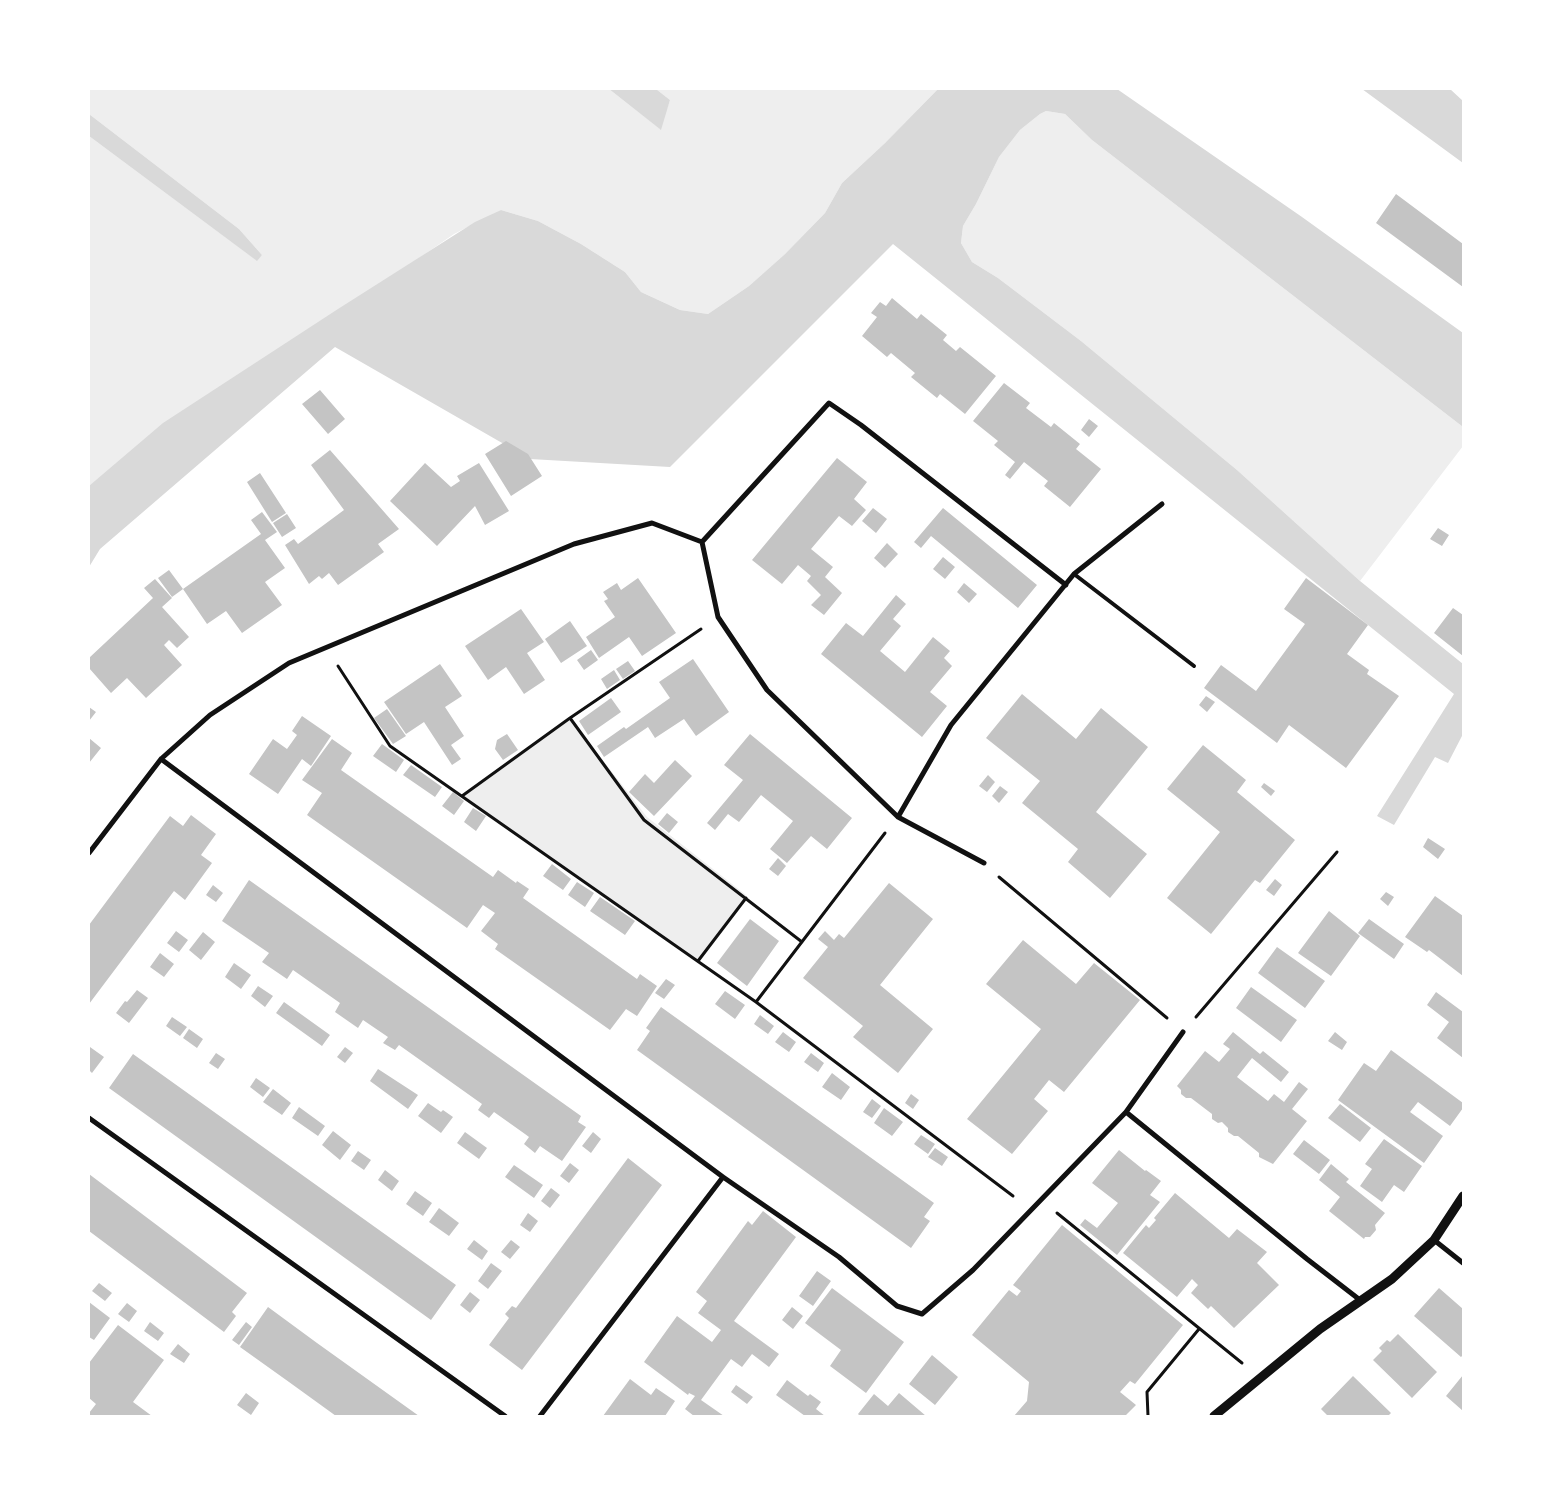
<!DOCTYPE html>
<style>
body{margin:0}
#map{position:relative;width:1552px;height:1505px;overflow:hidden;background:#fff;font-family:Figtree,sans-serif}
canvas{display:block}
.frame{position:absolute;inset:0;border:90px solid #fff;pointer-events:none}
</style>
<div id="map">
<canvas width="1552" height="1505"></canvas>
<div class="frame"></div>
</div>
<script>
const g = document.querySelector('canvas').getContext('2d');
g.lineJoin = 'round';
function fill(path, color) { g.fillStyle = color; g.fill(path, 'evenodd'); }
const shape = rows => new Path2D(rows.map(r => 'M' + r).join(''));
function trace(path, color, width, dash) { g.strokeStyle = color; g.lineWidth = width; g.lineCap = dash ? 'butt' : 'round'; g.setLineDash(dash || []); g.stroke(path); }
const green = shape([
 [89,89,609,89,660,129,670,100,656,89,938,89,885,143,842,183,825,213,785,254,749,286,708,314,680,310,641,292,625,272,581,244,538,221,501,210,454,234,89,486,89,136,256,260,262,255,239,229,89,114],
 [1046,111,1065,114,1092,140,1463,427,1463,446,1360,581,1237,470,1081,341,998,278,972,262,961,243,963,226,976,204,999,157,1020,130,1040,114],
 [570,718,647,817,746,895,698,961,462,796]
]);
const water = shape([
 [609,89,656,89,670,100,661,130],
 [938,89,1117,89,1302,217,1463,333,1463,427,1092,140,1065,114,1046,111,1040,114,1020,130,999,157,976,204,963,226,961,243,972,262,998,278,1081,341,1237,470,1360,581,1463,664,1463,734,1448,763,1435,757,1394,825,1377,816,1454,694,893,244,670,467,530,459,335,347,100,549,89,567,89,486,163,423,338,309,475,222,501,210,538,221,581,244,625,272,641,292,680,310,708,314,749,286,785,254,825,213,842,183,885,143],
 [1362,89,1450,89,1463,101,1463,163],
 [89,114,239,229,262,255,257,261,89,136]
]);
const building = shape([
 [1396,194,1463,244,1463,287,1376,223],
 [892,298,917,319,921,314,947,335,943,340,956,351,960,347,996,376,965,414,940,394,937,398,911,377,915,373,891,353,887,357,862,336,877,317,871,313,880,302,886,306],
 [1004,383,1030,403,1026,408,1051,427,1054,423,1080,444,1076,449,1101,469,1070,507,1044,486,1048,481,1024,462,1010,479,1005,475,1015,462,994,445,998,441,973,421],
 [320,390,345,419,328,434,302,404],
 [1089,419,1098,426,1089,437,1081,430],
 [506,441,528,454,542,476,511,496,485,454],
 [330,450,399,529,378,544,384,552,338,585,329,573,322,579,319,576,309,584,285,545,294,539,298,544,344,510,311,465],
 [837,458,867,482,854,499,866,510,852,526,839,516,811,549,833,567,825,577,842,593,824,615,811,605,821,595,807,581,811,576,798,565,782,584,752,560],
 [425,463,451,487,460,481,457,476,479,463,509,511,485,525,475,506,437,546,390,501],
 [260,473,286,513,272,522,247,482],
 [873,508,887,519,876,533,862,521],
 [943,508,1037,585,1018,608,931,536,921,548,914,542],
 [262,512,277,532,265,540,285,568,265,582,282,605,242,633,226,611,207,624,183,589,172,597,158,578,169,570,183,589,261,534,251,520],
 [287,514,296,528,282,537,273,523],
 [1438,528,1449,535,1442,546,1430,539],
 [887,543,898,554,885,568,874,558],
 [943,557,955,567,945,579,933,569],
 [638,578,676,633,642,656,629,637,599,658,586,637,615,617,604,601,608,599,603,592,617,583,621,590],
 [1306,578,1368,625,1347,654,1369,670,1367,674,1399,696,1346,768,1289,725,1277,743,1204,688,1221,665,1256,691,1305,624,1284,609],
 [155,579,172,598,162,607,189,637,177,648,169,640,164,645,182,665,146,698,127,678,111,693,89,668,89,658,153,598,144,588],
 [964,583,977,594,969,603,957,592],
 [896,595,906,604,893,619,901,626,880,651,905,672,933,637,950,651,944,658,952,666,930,692,947,706,922,737,821,654,846,623,863,636],
 [1453,608,1463,615,1463,656,1434,633],
 [521,609,544,642,527,653,545,680,524,694,506,667,488,680,465,646],
 [570,621,587,646,561,663,545,639],
 [591,650,598,660,584,670,577,660],
 [693,659,729,712,696,736,684,719,655,738,648,727,604,757,597,746,624,727,626,729,670,698,659,682],
 [628,661,635,671,623,679,616,669],
 [440,664,462,696,445,707,464,736,451,745,461,759,452,765,424,722,406,734,384,702],
 [614,670,620,680,607,689,601,679],
 [1022,694,1076,739,1101,708,1148,747,1096,812,1147,854,1110,898,1068,862,1078,849,1022,803,1040,781,986,738],
 [1206,696,1215,702,1207,712,1199,705],
 [611,698,621,712,588,735,579,721],
 [89,707,96,712,89,721],
 [387,709,406,736,393,744,374,718],
 [302,716,331,736,311,766,302,759,278,794,249,774,273,739,287,749,297,735,292,731],
 [507,734,518,750,503,760,495,749,497,740],
 [750,734,852,818,827,849,811,836,787,863,770,849,793,821,761,795,739,822,728,814,715,830,707,823,743,780,724,765],
 [89,738,101,748,89,763],
 [332,739,352,753,341,770,493,877,498,870,516,883,517,881,529,889,523,898,637,979,640,974,657,986,637,1016,626,1009,610,1030,495,949,498,944,481,931,495,913,483,905,467,928,307,815,322,793,302,780],
 [382,744,404,760,396,772,373,756],
 [1203,745,1246,780,1237,792,1295,840,1260,883,1255,880,1211,934,1167,898,1220,832,1167,789],
 [675,760,692,776,654,816,629,792,645,774,654,783],
 [411,765,442,787,435,797,403,775],
 [988,775,995,782,987,792,979,786],
 [1264,783,1275,791,1271,796,1261,787],
 [1000,786,1008,792,999,803,992,796],
 [453,792,464,801,454,815,442,806],
 [473,808,486,816,476,831,464,822],
 [667,813,678,822,669,833,658,824],
 [191,815,216,834,201,855,212,863,185,900,174,891,89,1004,89,925,170,816,183,826],
 [1428,838,1445,849,1438,859,1423,847],
 [778,858,786,866,778,876,769,869],
 [552,864,571,879,563,890,543,876],
 [1275,879,1282,885,1274,896,1266,890],
 [249,880,581,1116,578,1122,586,1127,562,1161,540,1146,535,1153,524,1144,529,1137,525,1134,494,1112,489,1118,478,1110,482,1104,399,1045,395,1050,383,1043,388,1037,363,1020,358,1028,335,1012,340,1003,293,970,287,979,262,962,269,953,222,921],
 [577,882,594,893,585,907,568,895],
 [889,883,933,919,880,985,933,1029,898,1073,853,1037,863,1026,803,978,828,947,818,939,825,931,834,940,839,934,844,938],
 [213,885,223,893,216,902,206,895],
 [1386,892,1394,897,1388,906,1380,899],
 [1435,896,1463,916,1463,976,1429,950,1427,952,1405,937],
 [600,897,635,921,625,935,590,911],
 [1329,911,1360,936,1331,976,1298,953],
 [750,919,779,941,747,986,717,963],
 [1369,919,1404,944,1394,959,1358,933],
 [176,931,188,940,179,952,167,943],
 [203,932,215,942,201,960,189,950],
 [1023,940,1076,984,1094,963,1140,1000,1064,1092,1049,1080,1034,1099,1048,1111,1012,1154,967,1119,1041,1029,986,984],
 [1277,947,1325,981,1305,1008,1258,973],
 [160,953,174,964,164,977,150,967],
 [234,963,251,975,241,989,225,977],
 [666,979,675,985,664,999,655,993],
 [258,986,273,996,265,1007,251,996],
 [1251,987,1297,1020,1281,1042,1236,1008],
 [137,990,148,998,129,1023,116,1013,125,1001,127,1002],
 [725,991,745,1005,735,1019,715,1004],
 [1436,992,1463,1012,1463,1058,1437,1038,1449,1022,1427,1005],
 [284,1002,330,1035,322,1046,276,1013],
 [661,1007,934,1203,924,1217,930,1221,911,1248,637,1050,650,1031,646,1028],
 [760,1015,774,1026,768,1034,754,1024],
 [172,1017,187,1027,180,1036,166,1026],
 [189,1029,203,1039,197,1048,183,1038],
 [783,1032,796,1042,789,1052,775,1042],
 [1233,1032,1260,1054,1263,1051,1289,1072,1281,1082,1252,1058,1237,1077,1268,1101,1274,1094,1284,1102,1299,1082,1308,1089,1292,1109,1307,1121,1273,1164,1259,1157,1259,1153,1238,1136,1234,1136,1228,1132,1228,1128,1222,1122,1218,1123,1212,1119,1212,1114,1191,1098,1186,1098,1181,1094,1181,1090,1177,1086,1205,1051,1219,1062,1230,1049,1223,1044],
 [1335,1032,1347,1042,1342,1050,1328,1041],
 [90,1047,104,1057,92,1073,89,1070,89,1049],
 [345,1047,353,1053,345,1063,337,1057],
 [1391,1050,1463,1103,1463,1108,1450,1126,1418,1102,1410,1112,1443,1136,1424,1163,1338,1100,1364,1063,1376,1071],
 [216,1053,225,1059,218,1069,209,1063],
 [811,1053,824,1063,818,1072,804,1062],
 [133,1054,456,1285,431,1320,109,1088],
 [378,1069,418,1095,408,1109,370,1081],
 [832,1073,850,1087,841,1100,822,1087],
 [256,1078,270,1088,263,1097,250,1087],
 [273,1089,291,1103,282,1115,263,1102],
 [911,1094,919,1100,913,1109,905,1103],
 [872,1099,881,1106,872,1118,863,1112],
 [428,1103,441,1112,443,1110,453,1117,441,1133,418,1116],
 [1340,1104,1371,1128,1360,1142,1328,1118],
 [299,1107,325,1126,318,1136,292,1118],
 [884,1108,903,1122,892,1136,874,1123],
 [333,1131,351,1145,340,1160,322,1145],
 [465,1132,487,1148,479,1159,457,1143],
 [593,1132,601,1139,591,1153,582,1146],
 [921,1135,935,1144,928,1154,914,1144],
 [1384,1139,1422,1166,1404,1192,1394,1185,1382,1202,1360,1186,1372,1169,1365,1164],
 [1304,1140,1330,1160,1319,1174,1293,1154],
 [935,1148,948,1157,942,1166,928,1157],
 [1119,1150,1145,1171,1146,1170,1161,1181,1150,1195,1160,1202,1117,1255,1080,1225,1085,1219,1097,1228,1118,1203,1092,1183],
 [358,1151,371,1160,364,1170,351,1161],
 [628,1158,662,1185,522,1370,489,1345,509,1318,505,1314,512,1306,516,1308],
 [570,1163,579,1170,569,1183,560,1176],
 [1331,1164,1349,1179,1346,1182,1385,1213,1375,1225,1376,1230,1370,1237,1365,1237,1364,1239,1329,1211,1340,1197,1319,1180],
 [514,1165,543,1185,534,1198,505,1177],
 [385,1170,399,1181,392,1191,378,1180],
 [89,1174,247,1293,232,1312,236,1316,224,1332,89,1231],
 [551,1188,560,1195,550,1208,541,1201],
 [415,1191,432,1203,423,1216,406,1204],
 [1175,1193,1229,1238,1237,1229,1267,1252,1257,1263,1279,1285,1234,1328,1211,1306,1208,1309,1191,1293,1198,1285,1192,1279,1177,1297,1123,1253,1146,1225,1149,1228,1156,1220,1154,1218],
 [439,1208,459,1223,449,1236,429,1222],
 [763,1211,796,1237,734,1321,779,1354,769,1367,752,1354,742,1367,731,1359,701,1400,724,1416,694,1416,685,1409,695,1396,689,1393,688,1395,644,1362,677,1316,712,1342,721,1330,698,1313,707,1301,696,1292,748,1221,752,1225],
 [528,1213,538,1221,530,1232,520,1225],
 [1062,1225,1183,1325,1135,1384,1130,1381,1120,1392,1136,1405,1125,1416,1014,1416,1027,1401,1029,1382,972,1335,1009,1290,1017,1296,1021,1291,1013,1285],
 [474,1240,488,1251,482,1260,467,1249],
 [511,1240,520,1247,510,1259,501,1252],
 [491,1263,502,1271,488,1289,478,1281],
 [817,1271,831,1281,813,1306,799,1296],
 [99,1283,112,1293,105,1301,92,1291],
 [832,1288,904,1342,866,1393,830,1366,841,1350,805,1323],
 [1439,1288,1463,1309,1463,1355,1461,1357,1414,1316],
 [470,1292,480,1300,470,1313,460,1305],
 [89,1302,110,1318,94,1340,89,1337],
 [127,1303,137,1311,129,1322,118,1314],
 [268,1307,317,1343,419,1416,336,1416,289,1382,240,1347],
 [792,1307,803,1316,793,1329,782,1320],
 [150,1322,164,1333,158,1341,144,1331],
 [246,1322,252,1327,239,1345,232,1340],
 [118,1325,164,1360,133,1402,152,1416,89,1416,89,1413,96,1404,89,1398,89,1363],
 [1398,1334,1437,1372,1412,1398,1373,1360,1382,1351,1379,1348,1387,1340,1390,1342],
 [178,1344,190,1354,184,1363,170,1354],
 [932,1355,958,1377,935,1405,909,1384],
 [1463,1375,1463,1411,1446,1396],
 [1353,1376,1391,1413,1388,1416,1328,1416,1321,1409],
 [630,1379,651,1395,656,1388,675,1401,665,1416,603,1416],
 [787,1380,808,1396,810,1394,821,1402,816,1409,825,1416,805,1416,776,1395],
 [736,1385,753,1397,747,1404,731,1392],
 [246,1393,259,1403,251,1415,237,1405],
 [899,1393,926,1416,860,1416,858,1414,874,1394,888,1406]
]);
const path = shape([
 [338,666,390,746,756,1002,885,833],
 [570,718,701,629],
 [462,796,570,718,644,820,802,942],
 [999,877,1167,1018],
 [698,961,746,898],
 [756,1002,1013,1196],
 [1196,1017,1337,852],
 [1057,1213,1242,1363],
 [1148,1416,1147,1392,1199,1329]
]);
const service = shape([
 [1074,574,1194,666]
]);
const minor = shape([
 [702,542,718,617,767,690,898,817,984,863],
 [161,759,723,1177,839,1257,897,1306,922,1314,973,1270,1126,1112,1307,1259,1360,1300],
 [898,817,951,725,1074,574,1162,504],
 [89,853,161,759,210,715,289,663,574,544,652,523,702,542,829,403,861,425,1066,585],
 [1126,1112,1183,1032],
 [89,1118,505,1416],
 [1434,1240,1463,1263],
 [540,1416,723,1177]
]);
const tertiary = shape([
 [1214,1416,1320,1329,1392,1279,1434,1240,1463,1196]
]);
fill(green, '#eee');
fill(water, '#d9d9d9');
fill(building, '#c4c4c4');
trace(path, '#111', 3);
trace(service, '#111', 4);
trace(minor, '#111', 5);
trace(tertiary, '#111', 9);
</script>
